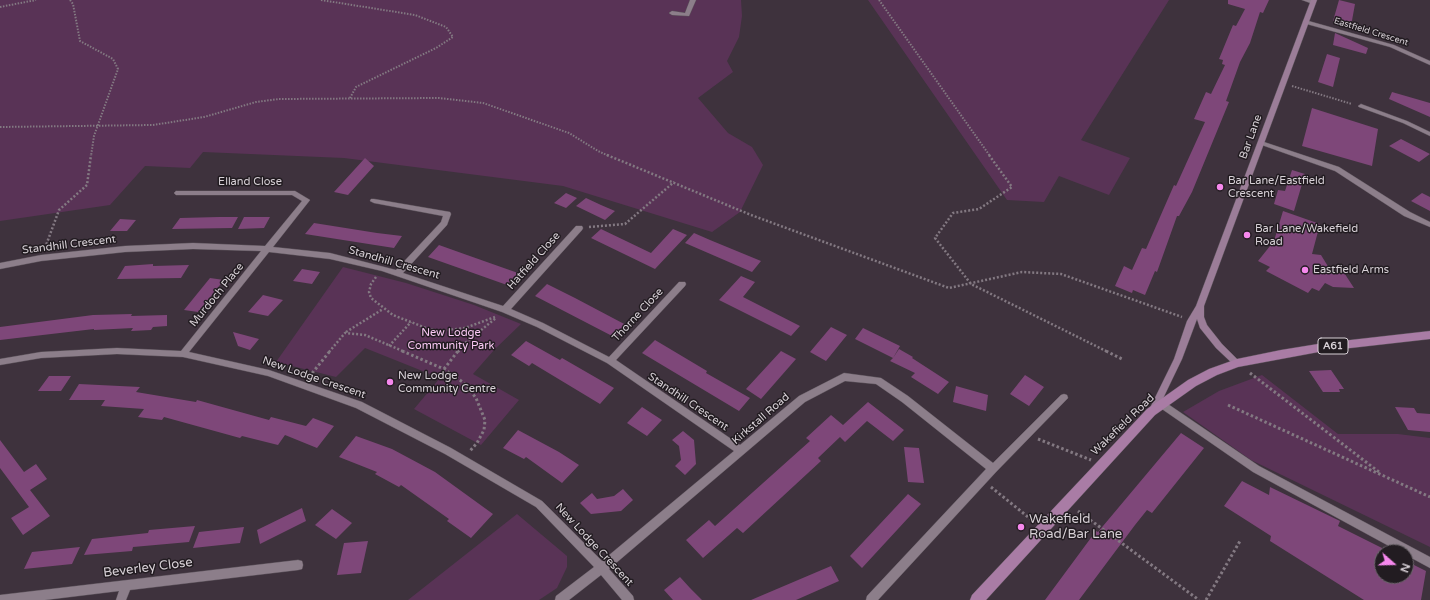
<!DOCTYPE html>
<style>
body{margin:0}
#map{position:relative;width:1430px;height:600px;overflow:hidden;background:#3e323d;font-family:"Varela Round",sans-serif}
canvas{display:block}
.north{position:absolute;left:1374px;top:544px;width:40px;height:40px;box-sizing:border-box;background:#221c21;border:1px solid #6a6469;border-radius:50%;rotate:110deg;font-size:11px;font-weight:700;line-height:16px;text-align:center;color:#d7d0d6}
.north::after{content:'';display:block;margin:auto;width:14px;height:18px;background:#f688ed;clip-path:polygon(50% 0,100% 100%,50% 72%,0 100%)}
</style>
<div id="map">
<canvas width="1430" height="600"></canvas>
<div class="north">N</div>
</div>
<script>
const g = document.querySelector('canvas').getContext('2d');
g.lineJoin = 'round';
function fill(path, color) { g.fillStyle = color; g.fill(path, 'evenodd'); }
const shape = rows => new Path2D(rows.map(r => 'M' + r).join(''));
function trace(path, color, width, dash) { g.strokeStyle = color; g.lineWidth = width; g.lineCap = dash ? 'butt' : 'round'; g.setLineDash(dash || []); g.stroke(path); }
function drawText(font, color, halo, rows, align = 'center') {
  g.font = font + ' "Varela Round",sans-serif'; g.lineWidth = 3; g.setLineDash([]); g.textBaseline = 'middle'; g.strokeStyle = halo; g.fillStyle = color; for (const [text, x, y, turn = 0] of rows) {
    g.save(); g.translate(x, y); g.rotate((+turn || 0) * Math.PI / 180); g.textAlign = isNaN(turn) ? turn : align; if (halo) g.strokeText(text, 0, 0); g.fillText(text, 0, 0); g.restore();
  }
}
const green = shape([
 [0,0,741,0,742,16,739,37,727,61,733,72,698,98,728,133,752,147,763,165,740,212,712,232,563,186,344,158,203,152,190,168,145,166,110,205,0,221],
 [868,0,1169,0,1081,140,1130,158,1109,195,1059,176,1044,202,1007,200],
 [343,267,406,283,474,305,521,324,495,349,473,374,519,400,481,445,414,409,440,378,365,348,336,377,276,362],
 [1262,375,1338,434,1398,434,1430,438,1430,547,1251,460,1183,412,1219,391],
 [517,514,567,556,567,567,557,588,539,600,408,600]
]);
const building = shape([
 [1228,0,1269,0,1263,13,1260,12,1250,43,1240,62,1226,101,1229,102,1192,192,1179,216,1177,216,1157,272,1155,271,1145,295,1133,290,1132,293,1115,286,1124,266,1132,270,1142,248,1146,249,1174,185,1176,186,1205,122,1194,119,1206,92,1211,94,1225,65,1222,64,1223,60,1219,59,1233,25,1236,26,1245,9,1228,4],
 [1339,0,1355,4,1351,26,1333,21],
 [1335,33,1368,48,1366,54,1333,45],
 [1327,54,1340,58,1333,87,1318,82],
 [1392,92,1430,103,1430,117,1389,99],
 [1312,108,1378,129,1372,166,1302,146],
 [1401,139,1430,154,1419,162,1389,146],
 [365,158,374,166,348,195,334,192],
 [1292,170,1305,174,1294,211,1274,204,1278,190,1285,191],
 [566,193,577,198,566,208,554,203],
 [1422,193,1430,197,1430,211,1411,201],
 [586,198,601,205,615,211,605,220,576,206],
 [1283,211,1320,224,1312,254,1321,255,1329,268,1341,268,1354,288,1333,287,1325,283,1319,291,1312,288,1308,293,1266,271,1270,267,1258,261,1274,241],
 [219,217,238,217,232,228,172,229,180,218],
 [244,217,270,217,264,228,238,229],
 [120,219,136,220,127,231,110,231],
 [314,223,377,233,402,236,394,248,305,234],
 [601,229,651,253,673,229,687,235,655,269,591,238],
 [694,233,710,240,761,261,752,272,685,243],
 [439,245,467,255,518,273,507,285,428,257],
 [153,264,153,266,189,265,181,278,117,279,125,266],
 [302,269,320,272,312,284,293,281],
 [741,276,755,282,743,297,800,326,791,336,719,300],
 [210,278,224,280,198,312,184,310],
 [547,284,575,298,628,326,616,338,535,296],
 [263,295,283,300,268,316,248,312],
 [132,314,131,316,167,315,167,326,153,327,151,330,131,331,133,328,94,330,94,329,0,340,0,327,93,315],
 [831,327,847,335,826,361,810,352],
 [863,328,900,346,893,358,899,349,913,357,912,358,949,382,938,394,911,377,915,373,890,361,893,358,855,339],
 [233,332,259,339,250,350,238,346],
 [655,340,707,371,706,373,750,398,739,411,642,353],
 [526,341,560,360,562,358,614,388,600,404,532,363,529,366,511,355],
 [781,351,796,359,761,399,746,389],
 [1331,370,1344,389,1339,389,1340,392,1323,392,1309,371],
 [1025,375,1044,387,1029,406,1010,394],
 [49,376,71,376,61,391,38,391],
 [79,384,140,387,136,392,196,402,197,400,269,420,271,417,306,426,313,418,334,426,317,448,285,435,278,445,242,436,240,438,164,417,162,420,138,417,144,409,101,406,105,400,69,400],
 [956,386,988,395,986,411,953,402],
 [868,402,904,430,893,441,867,421,845,442,840,437,818,458,821,461,743,533,737,528,703,558,686,540,709,520,715,526,810,441,806,438,831,415,843,425],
 [642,407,662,420,647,436,627,423],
 [1395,407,1414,408,1417,413,1430,414,1430,432,1408,430],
 [518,430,559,452,579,465,562,483,526,457,524,459,503,448],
 [683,431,694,440,696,464,685,475,675,466,681,460,679,446,672,440],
 [1181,433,1204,448,1152,513,1147,510,1135,525,1079,600,1045,600,1096,531,1098,532],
 [356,436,392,449,435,472,493,514,471,538,447,521,449,519,401,485,399,487,375,474,377,472,339,457],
 [0,440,24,472,36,464,47,479,30,490,50,516,23,535,11,518,29,507,0,468],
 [904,447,919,448,924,483,908,482],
 [1242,481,1269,495,1270,487,1340,521,1338,526,1382,548,1382,576,1406,576,1406,561,1426,571,1421,600,1364,600,1270,541,1271,536,1224,506],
 [623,489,633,500,621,511,591,514,580,503,592,493,597,499,614,496],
 [908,494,921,504,862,568,850,556],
 [302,508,306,521,260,544,257,530],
 [332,509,352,523,336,539,315,525],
 [195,526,189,542,133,547,132,551,84,555,92,539,148,533,149,530],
 [244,527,240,543,193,548,199,532],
 [368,541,361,573,337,575,344,543],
 [80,547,72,564,24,569,32,552],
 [831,566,839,581,796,600,751,600],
 [680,577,690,588,702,600,673,600,664,590]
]);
const pathFar2 = shape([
 [70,0,73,4,80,41,113,59,118,69,94,136,91,156],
 [321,0,415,15,446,27,453,37,436,48,356,87,350,98],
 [879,0,990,156],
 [0,7,36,0],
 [1292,86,1352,104],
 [0,127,153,125,204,117,256,102,279,99,439,98,483,103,569,133,598,151,609,156]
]);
const pathFar1 = shape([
 [607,155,751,215,949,288,1022,272,1061,274,1182,317],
 [989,155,1012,187,979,209,953,213,935,238,971,284,1108,352],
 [589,227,625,224,674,182],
 [45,248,59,210,87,185,91,155],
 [376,277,371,284,369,292,371,298,393,315,426,328,439,331,465,328,495,317],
 [346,332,383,309],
 [389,346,411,322],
 [329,352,345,333,365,335,405,352],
 [458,352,464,344,496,318]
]);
const path = shape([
 [402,351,444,369,464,383,476,398,485,420,484,430,477,443,469,452],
 [1106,351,1122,359],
 [444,369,458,351],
 [1250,373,1379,472],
 [309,377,330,351],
 [1228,405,1430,497],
 [1038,439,1091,460],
 [991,487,1033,521],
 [1078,511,1199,600],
 [1206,600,1240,541]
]);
const service = shape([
 [690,0,696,0,689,16,672,15,669,13,672,11,685,13,690,0],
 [1302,0,1311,0,1316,2,1313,4,1302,0],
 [1162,400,1259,466,1430,557,1430,568,1406,555,1406,552,1400,552,1253,472,1159,407,1158,404,1159,401,1162,400]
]);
const minor = shape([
 [1305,20,1394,45,1430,61,1430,65,1390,47,1303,23,1303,21,1305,20],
 [1361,104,1407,121,1430,132,1430,136,1403,123,1359,107,1358,106,1361,104],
 [1261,141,1339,167,1410,212,1430,222,1430,227,1404,216,1335,171,1259,144,1259,142,1261,141],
 [176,191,295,191,310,200,273,247,330,253,396,270,441,222,443,216,374,203,370,201,371,199,374,199,450,212,451,214,447,225,403,273,503,306,576,226,582,226,583,228,582,230,511,309,543,323,609,357,679,282,685,282,686,284,685,286,616,360,740,445,799,396,844,373,881,378,908,396,993,463,1061,395,1064,394,1067,395,1068,398,996,472,878,600,866,600,867,596,986,469,902,402,876,384,845,381,805,402,609,569,633,596,634,600,622,600,601,575,569,600,555,600,556,596,594,567,536,507,445,454,356,408,268,376,183,357,117,354,41,358,0,365,0,359,41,352,117,348,181,351,261,251,193,249,125,252,41,261,0,269,0,263,41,255,125,246,193,243,265,246,302,201,292,195,176,195,174,193,176,191],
 [269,252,330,259,382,271,502,312,537,327,607,363,734,451,602,561,542,501,451,448,362,402,269,370,189,352,269,252],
 [298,560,302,561,303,565,302,569,298,570,130,590,126,600,116,600,119,591,45,600,0,600,0,595,298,560]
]);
const secondary = shape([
 [1311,0,1317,0,1204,306,1204,317,1207,325,1222,344,1241,363,1240,365,1234,365,1216,348,1200,328,1197,319,1182,359,1156,413,1153,414,1150,413,1149,410,1174,359,1187,321,1196,306,1311,0]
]);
const primary = shape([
 [1430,331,1430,339,1324,351,1238,367,1217,375,1196,386,1155,415,986,600,970,600,972,595,1147,409,1188,380,1209,369,1237,359,1281,350,1324,343,1430,331]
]);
const markers = [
 [1220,187,4,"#f688ed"],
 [1247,235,4,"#f688ed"],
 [1305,270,4,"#f688ed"],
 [390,382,4,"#f688ed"],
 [1021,527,4,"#f688ed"]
];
const farStreetnames = [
 ["Eastfield Crescent",1371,32,17]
];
const shields = [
 [1333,346,30]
];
const shieldNames = [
 ["A61",1333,346]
];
const streetNames = [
 ["Bar Lane",1251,137,-70],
 ["Elland Close",250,182],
 ["Standhill Crescent",69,245,-7],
 ["Hatfield Close",534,261,-48],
 ["Standhill Crescent",394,263,16],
 ["Murdoch Place",217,295,-51],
 ["Thorne Close",638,315,-47],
 ["New Lodge Crescent",314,378,19],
 ["Standhill Crescent",688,402,34],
 ["Kirkstall Road",761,419,-41],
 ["Wakefield Road",1123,425,-44],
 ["New Lodge Crescent",594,545,47]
];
const poiNames = [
 ["Bar Lane/Eastfield",1228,181],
 ["Crescent",1228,194],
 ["Bar Lane/Wakefield",1255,229],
 ["Road",1255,242],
 ["Eastfield Arms",1313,270],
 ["New Lodge",398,376],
 ["Community Centre",398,389]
];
const parkNames = [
 ["New Lodge",451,333],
 ["Community Park",451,346]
];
const nearPoinames = [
 ["Wakefield",1029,520],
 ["Road/Bar Lane",1029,535]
];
const nearStreetnames = [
 ["Beverley Close",148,568,-7]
];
fill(green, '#593356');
fill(building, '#7e4779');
trace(service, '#5a5159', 1);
trace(minor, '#5a5159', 1);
trace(secondary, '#5a5159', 1);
trace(primary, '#5a5159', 1);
trace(pathFar2, '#837982', 2, [1.5, 1.5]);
trace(pathFar1, '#837982', 2.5, [2, 2]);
trace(path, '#837982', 3, [2.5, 2.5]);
fill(service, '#8c7e8a');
fill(minor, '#8c7e8a');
fill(secondary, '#9b7d98');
fill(primary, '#a97ca5');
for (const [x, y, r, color] of markers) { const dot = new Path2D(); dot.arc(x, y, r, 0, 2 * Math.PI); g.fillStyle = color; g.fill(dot); trace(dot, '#221c21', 1.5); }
drawText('9px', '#d7d0d6', '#221c21', farStreetnames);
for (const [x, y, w] of shields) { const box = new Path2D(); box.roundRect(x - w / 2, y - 8, w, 16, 3); g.fillStyle = '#221c21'; g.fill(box); trace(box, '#d7d0d6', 1); }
drawText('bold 10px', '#d7d0d6', null, shieldNames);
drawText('11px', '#d7d0d6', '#221c21', streetNames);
drawText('11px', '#d7d0d6', '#221c21', poiNames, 'left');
drawText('11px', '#f9c8f3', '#221c21', parkNames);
drawText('13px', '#d7d0d6', '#221c21', nearPoinames, 'left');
drawText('13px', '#d7d0d6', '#221c21', nearStreetnames);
</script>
